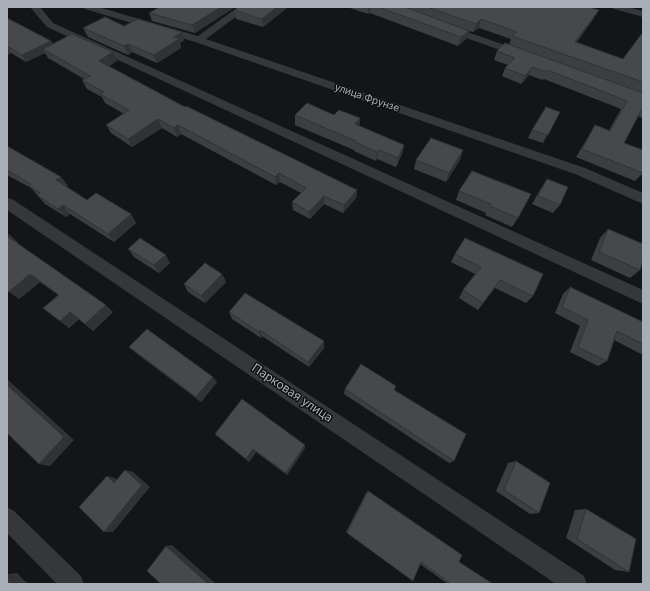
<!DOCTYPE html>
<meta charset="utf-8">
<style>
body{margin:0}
#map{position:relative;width:650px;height:591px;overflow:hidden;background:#141516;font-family:Inter,sans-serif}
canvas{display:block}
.frame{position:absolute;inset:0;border:8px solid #a7aeb5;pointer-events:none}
</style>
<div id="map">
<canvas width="650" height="591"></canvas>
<div class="frame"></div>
</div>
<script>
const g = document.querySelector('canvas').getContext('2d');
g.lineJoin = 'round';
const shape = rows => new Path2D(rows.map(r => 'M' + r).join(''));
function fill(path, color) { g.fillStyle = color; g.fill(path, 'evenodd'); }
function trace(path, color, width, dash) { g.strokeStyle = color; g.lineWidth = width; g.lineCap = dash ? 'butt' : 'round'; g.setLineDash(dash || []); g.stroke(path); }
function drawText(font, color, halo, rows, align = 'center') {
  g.font = font + ' Inter,sans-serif'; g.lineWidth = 3; g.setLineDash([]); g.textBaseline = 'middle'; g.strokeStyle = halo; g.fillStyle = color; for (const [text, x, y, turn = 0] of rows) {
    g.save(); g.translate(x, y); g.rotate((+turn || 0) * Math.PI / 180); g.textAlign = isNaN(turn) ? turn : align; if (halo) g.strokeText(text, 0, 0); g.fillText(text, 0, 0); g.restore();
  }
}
const minor = shape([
 [30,7,40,7,53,23,643,290,643,304,47,27,30,7],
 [83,7,98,7,198,36,238,7,249,7,206,39,585,168,643,193,643,204,575,174,195,42,85,9,83,7],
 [612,7,628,7,643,11,643,17,614,9,612,7],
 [447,25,525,52,526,54,521,57,517,56,444,30,442,28,444,26,447,25],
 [7,198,12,199,584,576,587,584,556,584,7,210,7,198],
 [7,507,14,511,81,576,84,584,57,584,7,533,7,507]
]);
const wall = shape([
 [160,7,235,7,195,33,152,21,149,13],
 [239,7,288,7,263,27,236,19,234,10],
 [347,7,588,7,594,18,577,42,623,59,643,32,643,118,638,116,624,143,643,173,635,181,576,157,590,134,595,125,609,130,621,109,544,79,542,80,529,75,521,84,502,76,505,68,508,65,494,60,497,51,509,45,511,39,479,28,473,32,469,31,466,39,458,46,370,13,368,14],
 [7,18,51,41,53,44,117,61,109,66,185,107,357,190,356,198,343,213,324,204,310,219,293,210,292,202,301,193,280,182,276,185,181,134,177,137,162,128,132,147,111,133,106,125,124,114,105,103,102,97,87,89,82,80,84,79,48,58,45,53,26,62,11,53,7,55],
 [124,26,182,32,184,40,180,43,181,48,157,63,132,52,128,55,88,37,83,28],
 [560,112,543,143,528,138,532,130],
 [295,115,334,115,360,118,359,126,404,145,402,154,396,167,377,159,376,161,354,151,354,150,295,125],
 [7,146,61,177,68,186,66,187,87,200,131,214,136,223,114,242,70,214,66,217,45,204,31,188,7,175],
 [463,150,460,160,446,182,414,169,416,160],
 [472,171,518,218,512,227,485,215,486,213,456,200,459,191],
 [547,179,560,205,553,213,532,204,541,188],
 [608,229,640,270,630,278,591,260,600,238],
 [9,234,18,243,17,243,113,312,93,331,79,319,69,328,43,308,58,295,40,282,19,299],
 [465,238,533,296,526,303,495,288,478,310,459,298,463,290,475,274,451,262,455,254],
 [128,249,170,263,159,273,134,257],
 [222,274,226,282,205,303,188,292,184,284],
 [570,287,643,322,643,355,614,340,607,361,598,366,570,352,580,326,555,313,563,294],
 [229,312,324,341,324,348,309,367,262,336,261,338,232,319],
 [129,347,217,382,201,402,136,353],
 [345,389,394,390,454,461,449,463,344,394],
 [215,434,305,448,287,475,256,452,249,462],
 [516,461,539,513,530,514,496,491,508,463],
 [368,491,459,562,493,584,448,584,420,564,413,581,346,532,366,493],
 [586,509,629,572,615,570,566,538,575,510]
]);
const shadedWall = shape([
 [221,7,235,7,195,33,192,25],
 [277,7,288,7,263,27,262,19],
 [368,7,370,7,370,13,368,14],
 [599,10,594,18,571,50,575,42],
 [481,19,479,28,473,32,476,24],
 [469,31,466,39,458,46,461,37],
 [182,32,184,40,180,43,181,48,157,63,154,55,174,37],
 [51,41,55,48,43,49,45,53,26,62,22,55],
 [128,44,132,52,128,55,124,46],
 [7,46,11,53,7,55],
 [113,52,117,61,103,70,99,61],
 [533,67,529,75,521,84,525,76],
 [360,118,359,128,355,124],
 [158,119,162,128,132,147,128,139],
 [178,125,181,134,177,137,174,128],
 [404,145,402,154,396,167,398,158],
 [379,150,377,159,376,161,377,152],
 [463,150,460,160,446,182,449,173],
 [279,173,280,182,276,185,275,177],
 [61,177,68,186,63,189,56,180],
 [357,190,356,198,343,213,344,205],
 [324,196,324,204,310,219,309,212],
 [63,205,70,214,66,217,58,209],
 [131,214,136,223,114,242,108,234],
 [9,234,18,243,16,244,7,235],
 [166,255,170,263,159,273,154,265],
 [30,274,40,282,19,299,9,292],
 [222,274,226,282,205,303,201,296],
 [106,305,113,312,93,331,85,324],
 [70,312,79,319,69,328,60,321],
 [260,330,262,336,261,338,259,332],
 [324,341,324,348,309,367,308,362],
 [213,377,217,382,201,402,196,397],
 [7,379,74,440,50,466,39,464,7,385],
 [305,445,305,448,287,475,286,473],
 [253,449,256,452,249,462,246,459],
 [125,470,133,472,150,487,113,532,104,532],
 [107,476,115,478,123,484,114,483],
 [172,545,216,584,208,584,166,546],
 [17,573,28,584,11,584,7,579,7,574]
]);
const building = shape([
 [160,7,221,7,192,25,149,13,160,7],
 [239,7,277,7,262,19,234,10,239,7],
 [378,7,405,7,469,31,461,37,378,7],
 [427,7,588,7,599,10,575,42,623,59,643,32,643,82,512,36,517,32,481,19,476,24,427,7],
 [105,17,124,26,138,19,182,32,174,37,179,39,154,55,128,44,124,46,83,28,105,17],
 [7,18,51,41,22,55,7,46,7,18],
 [72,34,113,52,99,61,185,107,186,106,357,190,344,205,324,196,309,212,292,202,306,188,279,173,275,177,178,125,174,128,158,119,128,139,106,125,129,110,100,94,104,92,82,80,90,76,43,49,72,34],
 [505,43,643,93,643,107,624,143,643,150,643,173,582,149,595,125,610,131,627,101,548,70,546,72,533,67,525,76,505,68,515,58,497,51,505,43],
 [307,103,334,115,339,110,360,118,355,124,404,145,398,158,379,150,377,152,355,142,356,141,295,115,307,103],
 [546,107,560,112,548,135,532,130,546,107],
 [431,138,463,150,449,173,416,160,431,138],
 [7,146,61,177,56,180,87,200,96,193,131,214,108,234,63,205,58,209,37,195,40,193,29,186,31,184,7,170,7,146],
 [472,171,531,194,518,218,490,206,491,204,459,191,472,171],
 [547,179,568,187,560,205,538,196,547,179],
 [608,229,643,244,643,260,640,270,599,252,608,229],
 [7,236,106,305,85,324,70,312,60,321,43,308,59,295,30,274,9,292,7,290,7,236],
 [140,238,166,255,154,265,128,249,140,238],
 [465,238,543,274,533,296,500,280,483,303,463,290,481,267,455,254,465,238],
 [205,263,222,274,201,296,184,284,205,263],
 [570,287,643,322,643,344,617,331,607,361,578,347,588,320,562,307,570,287],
 [245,293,324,341,308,362,260,330,259,332,229,312,245,293],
 [147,329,213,377,196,397,129,347,147,329],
 [361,364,396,386,394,390,466,434,454,461,345,389,361,364],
 [7,385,64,437,39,464,7,433,7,385],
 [242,399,305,445,286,473,253,449,246,459,215,434,242,399],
 [516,461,550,483,539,513,504,490,516,461],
 [125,470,142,485,104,532,79,507,107,476,114,483,125,470],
 [368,491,462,555,459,562,493,584,451,584,421,562,413,581,347,533,368,491],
 [586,509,636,539,629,572,577,539,586,509],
 [166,546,208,584,161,584,147,571,166,546],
 [7,579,11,584,7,584,7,579]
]);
const farStreetnames = [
 ["улица Фрунзе",367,98,19]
];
const streetNames = [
 ["Парковая улица",292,393,34]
];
fill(minor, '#36373a');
fill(wall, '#3c3e40');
fill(shadedWall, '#313234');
fill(building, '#46484b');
trace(building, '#313234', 1);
drawText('10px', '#a7aeb5', '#0f1011', farStreetnames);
drawText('12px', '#a7aeb5', '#0f1011', streetNames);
</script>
